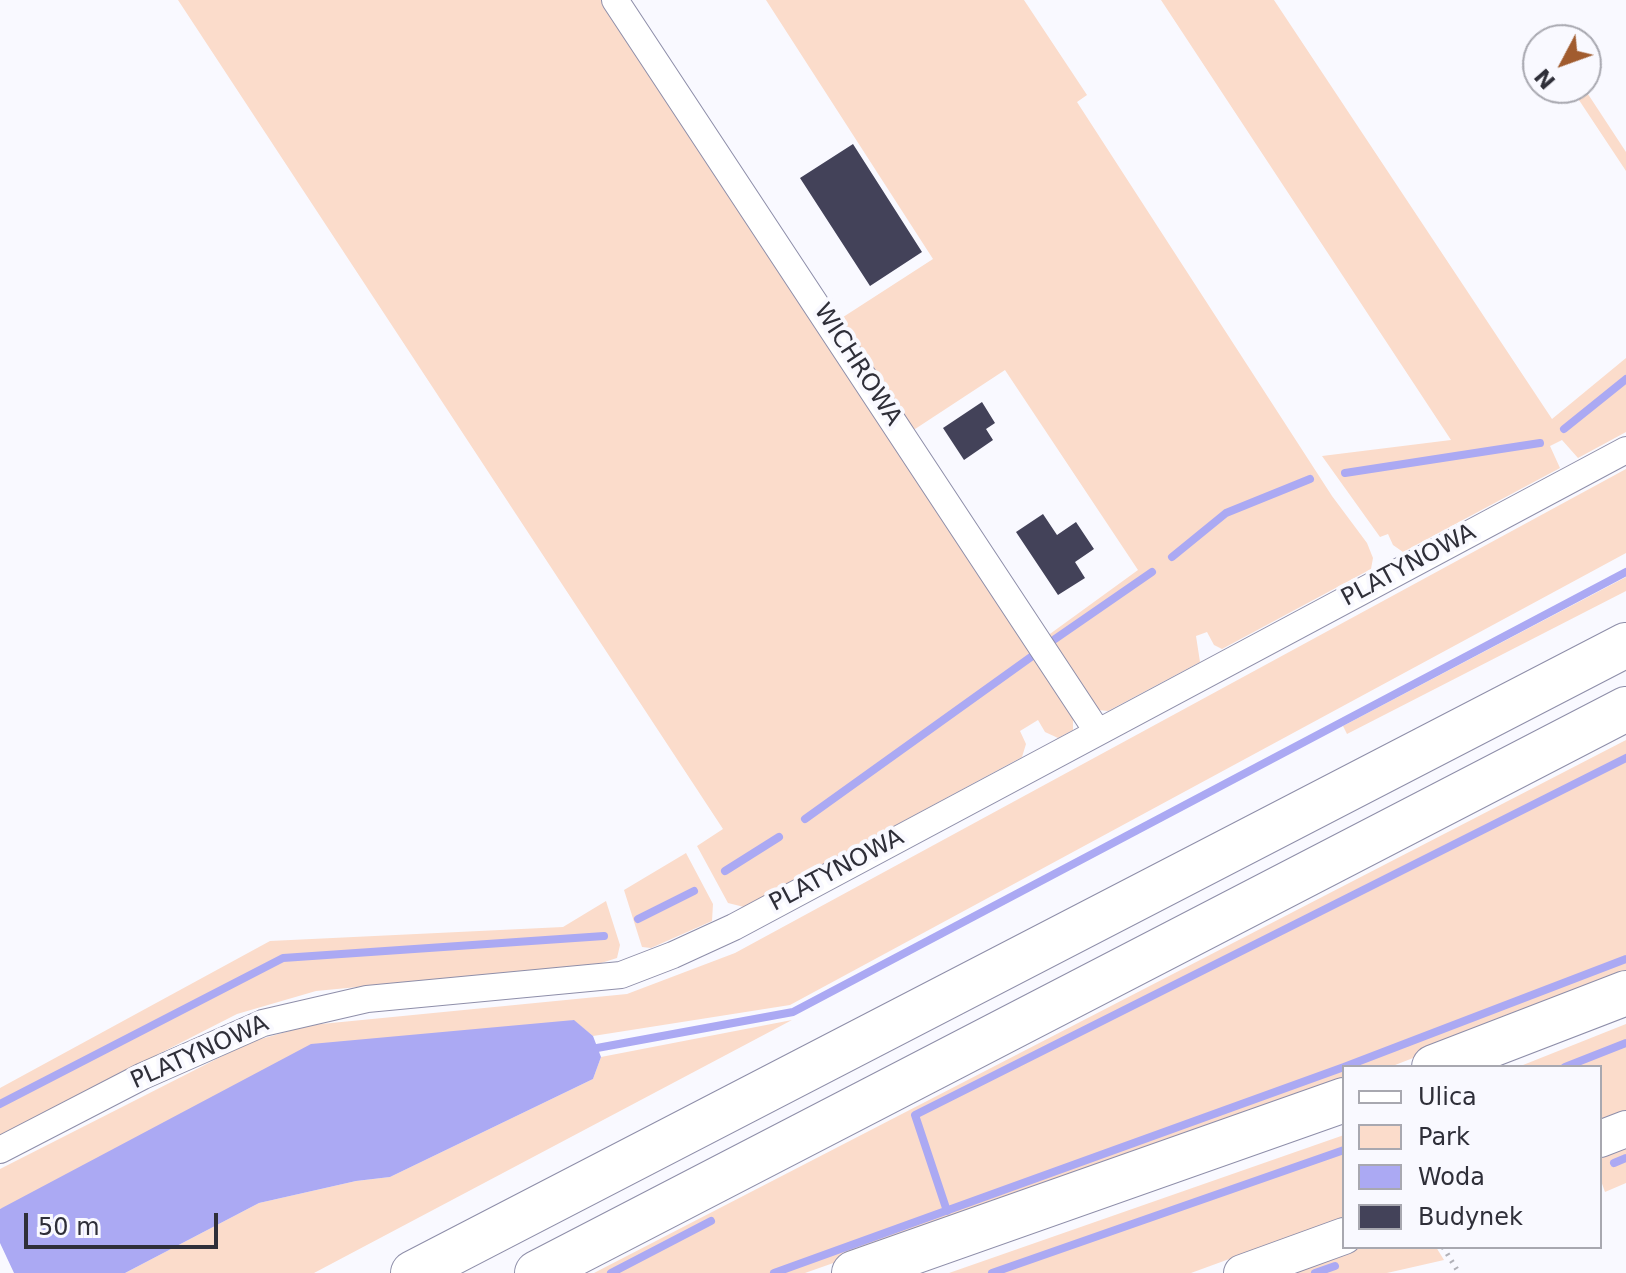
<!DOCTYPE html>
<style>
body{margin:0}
#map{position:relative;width:1626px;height:1273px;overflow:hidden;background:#f9f9ff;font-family:"DejaVu Sans",sans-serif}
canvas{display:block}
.legend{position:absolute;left:1342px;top:1065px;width:260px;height:184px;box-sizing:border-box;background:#f9f9ff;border:2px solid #a8a8b0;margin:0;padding:10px 14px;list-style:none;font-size:24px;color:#2f2f39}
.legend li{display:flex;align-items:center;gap:16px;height:40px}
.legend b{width:40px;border:2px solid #a8a8b0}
.north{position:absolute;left:1522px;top:24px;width:80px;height:80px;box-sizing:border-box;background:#f9f9ff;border:2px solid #a8a8b0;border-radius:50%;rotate:229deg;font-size:22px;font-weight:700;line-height:32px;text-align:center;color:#2f2f39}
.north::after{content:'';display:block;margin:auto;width:28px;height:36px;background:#a15c2f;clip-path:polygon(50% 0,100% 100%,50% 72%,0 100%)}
.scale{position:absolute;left:24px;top:1213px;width:194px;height:36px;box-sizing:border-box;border:4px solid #2f2f39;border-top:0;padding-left:10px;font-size:24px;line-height:28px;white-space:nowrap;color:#2f2f39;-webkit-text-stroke:6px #f9f9ff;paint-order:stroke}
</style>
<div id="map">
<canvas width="1626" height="1273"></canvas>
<ul class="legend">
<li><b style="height:10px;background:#fff"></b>Ulica</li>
<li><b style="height:22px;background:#fbdccb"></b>Park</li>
<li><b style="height:22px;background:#aba9f3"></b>Woda</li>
<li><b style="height:22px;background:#434259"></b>Budynek</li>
</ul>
<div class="north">N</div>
<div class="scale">50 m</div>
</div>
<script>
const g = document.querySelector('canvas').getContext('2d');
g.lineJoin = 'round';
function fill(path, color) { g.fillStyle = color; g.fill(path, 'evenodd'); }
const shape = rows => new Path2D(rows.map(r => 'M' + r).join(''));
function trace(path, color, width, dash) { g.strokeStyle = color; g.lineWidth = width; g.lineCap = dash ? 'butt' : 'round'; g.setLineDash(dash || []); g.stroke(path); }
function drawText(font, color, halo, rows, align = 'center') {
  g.font = font + ' "DejaVu Sans",sans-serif'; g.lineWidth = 8; g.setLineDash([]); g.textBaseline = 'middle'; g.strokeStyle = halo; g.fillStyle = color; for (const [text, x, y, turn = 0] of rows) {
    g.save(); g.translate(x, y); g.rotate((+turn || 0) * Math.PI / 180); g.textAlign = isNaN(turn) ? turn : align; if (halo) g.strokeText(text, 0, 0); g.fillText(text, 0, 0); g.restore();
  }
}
const green = shape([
 [178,0,607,0,1073,716,1073,730,1058,738,1045,732,1038,720,1020,731,1026,744,1022,757,744,907,728,903,697,846,723,829],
 [766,0,1024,0,1087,95,1077,102,1332,496,1367,543,1373,558,1371,569,1222,649,1214,645,1207,632,1196,636,1200,662,1108,711,1098,710,1043,639,1138,570,1005,370,909,433,837,321,933,259],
 [1161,0,1274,0,1552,419,1626,358,1626,432,1578,458,1562,440,1550,446,1560,468,1403,552,1393,545,1388,534,1380,537,1322,456,1451,440],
 [1571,88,1584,88,1626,152,1626,171],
 [1626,469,1626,553,790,1005,593,1036,573,1020,0,1209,0,1169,250,1042,311,1025,627,994,735,953],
 [1626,577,1626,591,1347,734,1343,726],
 [1626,740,1626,975,1390,1067,1344,1067,1344,1083,805,1273,594,1273],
 [686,853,713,904,712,921,651,948,642,947,624,890],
 [606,901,620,945,617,958,598,964,316,991,237,1014,0,1135,0,1088,270,941,563,927],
 [792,1020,314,1273,125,1273,259,1203,356,1181,390,1177,593,1079,601,1057],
 [1626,1024,1626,1112,1600,1123,1600,1067,1518,1067],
 [1344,1135,1344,1217,1191,1273,949,1273],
 [1626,1146,1626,1183,1605,1192,1600,1178,1600,1159],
 [1358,1247,1436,1247,1444,1260,1387,1273,1282,1273]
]);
const water = shape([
 [574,1020,593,1036,601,1057,593,1079,390,1177,356,1181,259,1203,125,1273,14,1273,0,1243,0,1209,311,1044]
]);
const stream = shape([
 [1564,429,1626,379],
 [1345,473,1540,443],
 [1172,557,1226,513,1310,479],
 [1055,639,1152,572],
 [805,819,1031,657],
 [725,871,779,837],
 [638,919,694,891],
 [597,1048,793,1012,1626,572],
 [1344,1067,1626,959],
 [1565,1067,1626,1043],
 [0,1104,283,958,604,936],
 [1614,1163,1626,1158],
 [947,1211,915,1115,1626,758],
 [611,1273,711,1221],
 [774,1273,1344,1067],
 [992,1273,1344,1150],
 [1315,1273,1335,1266]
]);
const building = shape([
 [853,144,922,252,870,286,800,178],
 [982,402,995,423,986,429,993,440,964,460,943,428],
 [1043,514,1057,535,1076,522,1094,549,1075,562,1085,578,1058,595,1016,532]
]);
const path = shape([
 [1443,1247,1459,1273]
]);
const street = shape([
 [615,0,1097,731],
 [0,1150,143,1076,263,1023,367,999,621,975,673,955,734,927,1626,450]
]);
const secondary = shape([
 [1600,1139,1626,1129],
 [1242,1273,1344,1236]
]);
const highway = shape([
 [1434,1067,1626,993],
 [413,1273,1626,645],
 [537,1273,1626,709],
 [854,1273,1344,1100]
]);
const streetNames = [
 ["WICHROWA",857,365,57],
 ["PLATYNOWA",1409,566,-28],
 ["PLATYNOWA",837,871,-28],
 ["PLATYNOWA",200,1053,-24]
];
fill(green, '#fbdccb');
fill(water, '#aba9f3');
trace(stream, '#aba9f3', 8);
fill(building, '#434259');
trace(street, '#8e8ea9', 28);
trace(secondary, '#8e8ea9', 38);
trace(highway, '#8e8ea9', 46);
trace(path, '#b1b1b8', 5, [2, 6]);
trace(street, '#fff', 26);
trace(secondary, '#fff', 36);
trace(highway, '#fff', 44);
drawText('24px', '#2f2f39', '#f9f9ff', streetNames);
</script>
